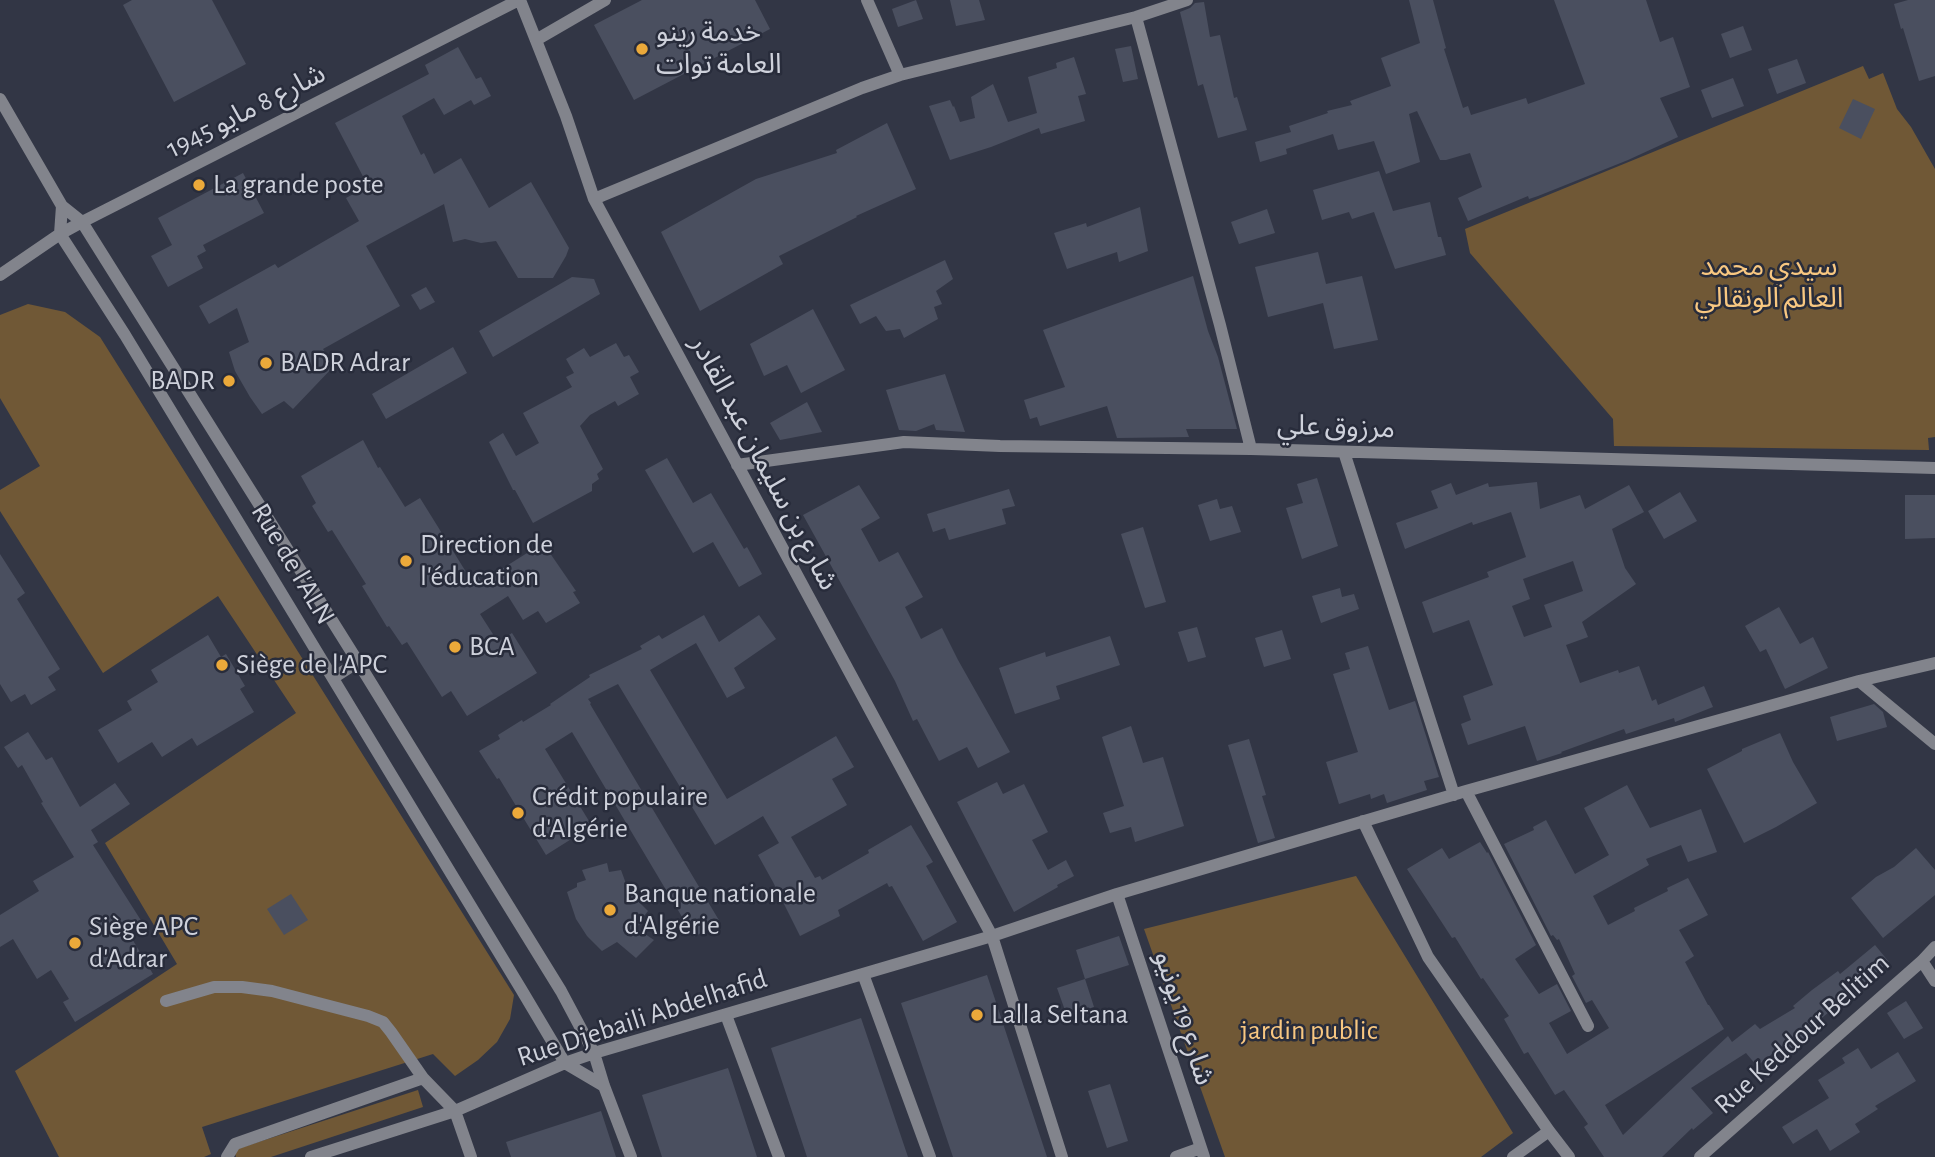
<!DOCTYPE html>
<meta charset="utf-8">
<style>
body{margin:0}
canvas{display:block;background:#323645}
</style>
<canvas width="1935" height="1157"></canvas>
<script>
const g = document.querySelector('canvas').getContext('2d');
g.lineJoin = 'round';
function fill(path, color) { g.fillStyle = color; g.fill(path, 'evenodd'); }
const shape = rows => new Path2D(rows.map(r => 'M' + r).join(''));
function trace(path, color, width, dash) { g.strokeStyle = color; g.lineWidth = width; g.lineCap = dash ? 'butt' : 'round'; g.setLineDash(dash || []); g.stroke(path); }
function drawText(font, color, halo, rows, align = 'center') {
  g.font = font + ' "Alegreya Sans","Noto Sans Arabic",sans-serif'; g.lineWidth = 5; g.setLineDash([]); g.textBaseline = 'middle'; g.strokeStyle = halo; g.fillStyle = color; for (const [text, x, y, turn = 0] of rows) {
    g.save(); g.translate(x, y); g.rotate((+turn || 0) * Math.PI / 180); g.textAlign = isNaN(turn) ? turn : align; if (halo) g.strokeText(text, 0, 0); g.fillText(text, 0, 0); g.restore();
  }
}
const green = shape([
 [1863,66,1869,79,1883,73,1897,109,1911,127,1935,169,1935,437,1928,438,1929,450,1614,446,1613,419,1470,253,1465,229],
 [28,304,65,312,100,337,514,995,510,1019,497,1042,478,1060,455,1076,433,1054,202,1127,211,1154,204,1157,59,1157,15,1071,177,964,105,843,296,713,218,596,103,673,0,511,0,490,40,466,0,398,0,315],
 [1356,876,1513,1133,1481,1157,1225,1157,1144,929],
 [418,1090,423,1107,271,1157,236,1157,234,1150]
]);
const building = shape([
 [132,0,212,0,246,64,174,102,123,5],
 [642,0,755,0,770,29,634,100,594,25],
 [916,0,923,19,898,27,892,9],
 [950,0,979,0,985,20,956,26],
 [1409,0,1433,0,1446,48,1444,49,1463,108,1468,106,1471,115,1526,98,1528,104,1585,84,1554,0,1646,0,1660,42,1673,37,1690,87,1660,98,1678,137,1628,160,1538,196,1529,199,1528,196,1468,221,1458,198,1482,187,1470,153,1446,160,1440,160,1417,111,1409,114,1420,162,1386,174,1374,141,1338,150,1333,134,1286,149,1287,154,1260,162,1255,142,1291,132,1289,126,1328,113,1327,111,1352,105,1350,101,1391,86,1381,58,1420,43],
 [1908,0,1935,0,1935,76,1919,81,1903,28,1901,29,1894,4],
 [1204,2,1210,37,1220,35,1234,98,1237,97,1247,130,1218,138,1203,84,1198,86,1180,12,1190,8,1195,3],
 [1743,26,1752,50,1730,58,1721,34],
 [1131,46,1138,79,1123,82,1115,49],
 [458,47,476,79,481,77,491,96,474,105,471,100,444,115,434,98,402,116,421,155,424,153,434,174,461,158,489,208,531,182,569,248,566,256,553,278,518,278,496,241,481,243,465,239,453,242,444,204,366,246,400,306,323,349,334,366,293,409,284,401,262,414,250,397,235,371,229,352,249,342,237,308,209,324,199,306,275,264,278,268,359,221,346,198,368,186,335,123,429,74,425,65],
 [1074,57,1086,94,1078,96,1085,121,1041,134,1039,128,991,147,950,160,929,106,950,100,953,107,954,106,960,122,975,118,971,97,993,84,1008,122,1037,113,1028,77,1057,68,1056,63],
 [1797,59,1806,83,1777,94,1768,69],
 [1733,78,1744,106,1712,118,1701,90],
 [1853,99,1875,109,1861,139,1839,128],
 [887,123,916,189,856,216,857,217,779,256,783,264,700,311,661,232,756,179,837,153,836,150],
 [1379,171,1393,211,1430,202,1438,237,1441,237,1446,255,1395,269,1374,212,1352,219,1349,212,1322,220,1313,190],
 [243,173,264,213,203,245,206,251,197,256,203,268,168,287,151,256,172,245,158,218],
 [1140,207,1148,251,1119,262,1117,252,1067,269,1054,233,1086,223,1087,227],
 [1267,209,1275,233,1239,244,1231,222],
 [1318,252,1326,284,1362,276,1378,340,1334,349,1323,303,1268,317,1255,267],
 [945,260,953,279,936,291,942,304,934,307,938,319,904,338,900,329,886,331,876,316,860,324,850,305],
 [1193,276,1208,331,1218,357,1237,429,1186,429,1189,437,1117,438,1107,406,1040,426,1037,417,1030,419,1024,400,1065,387,1043,330],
 [572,277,594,279,600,294,493,357,479,331],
 [426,287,435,302,420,310,411,295],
 [813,309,845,370,801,393,787,365,764,376,750,344],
 [616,343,624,357,629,355,639,372,630,377,639,394,618,406,615,401,590,415,580,426,603,469,597,474,599,479,592,484,592,491,533,523,515,490,513,490,489,442,503,433,516,456,539,443,523,413,572,387,566,377,574,373,566,359,584,348,590,357],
 [453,347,467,373,386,419,372,394],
 [945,374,965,432,936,430,934,424,916,431,899,430,886,390],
 [807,402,822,432,780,440,770,423],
 [363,440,378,468,380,467,405,507,420,498,471,580,478,576,481,582,543,543,576,591,573,592,580,603,546,623,538,611,523,620,508,596,480,614,498,642,512,633,537,673,467,716,451,691,442,697,407,642,402,645,389,626,387,627,362,586,366,584,332,530,328,532,312,506,316,503,301,476],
 [667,458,693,503,711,493,744,549,747,547,762,574,739,587,713,542,693,553,645,470],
 [1317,478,1338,546,1302,559,1286,508,1303,503,1297,484],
 [1537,482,1540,509,1580,495,1585,509,1629,485,1644,512,1612,529,1625,568,1636,584,1582,622,1588,637,1566,645,1580,683,1618,670,1619,673,1639,666,1652,701,1656,699,1658,705,1704,686,1713,707,1675,722,1674,718,1626,734,1624,729,1561,752,1562,753,1537,761,1525,726,1468,745,1461,724,1471,720,1463,696,1493,685,1469,620,1433,633,1422,602,1489,577,1487,572,1526,557,1511,512,1473,525,1472,522,1405,549,1396,523,1438,508,1431,491,1451,483,1456,495,1488,483,1489,487],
 [1573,561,1583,591,1544,605,1552,627,1524,637,1512,606,1530,599,1523,579],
 [859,485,880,518,861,529,879,562,898,552,923,597,905,607,921,639,942,628,958,660,1010,752,978,768,967,747,939,761,917,719,913,721,895,681,803,515],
 [1009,489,1015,506,1002,509,1006,524,949,540,945,528,933,532,927,514],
 [1680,492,1697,521,1664,539,1648,511],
 [1905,495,1935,495,1935,538,1905,539],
 [1217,499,1220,509,1232,506,1241,532,1210,541,1198,505],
 [1143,527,1166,602,1145,608,1121,534],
 [0,554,25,593,17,599,60,669,48,677,56,690,31,705,25,694,11,702,0,684],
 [1340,588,1342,597,1354,594,1359,609,1321,623,1312,596],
 [1779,607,1800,644,1813,637,1828,668,1785,689,1766,649,1760,652,1745,626],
 [704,615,719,642,759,615,776,639,734,668,745,688,727,698,696,643,650,670,727,799,836,736,854,767,832,779,847,805,791,837,815,878,820,876,822,880,869,853,868,850,911,825,933,862,926,866,957,922,923,941,892,886,889,887,887,883,838,910,840,916,800,936,773,882,758,855,779,843,763,816,715,845,618,684,588,699,591,703,590,704,720,922,694,937,572,732,545,749,592,826,546,855,499,778,497,779,479,751,500,739,498,735,522,720,523,722,551,705,550,704,590,677,589,675,642,649,640,646,659,635,662,639],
 [1197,627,1206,657,1188,662,1178,632],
 [1282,630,1291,659,1264,667,1255,638],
 [208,635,221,657,226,654,245,686,240,689,254,712,197,746,192,738,162,757,152,742,118,763,98,730,132,710,127,701,158,682,151,670],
 [1110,636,1120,665,1056,686,1060,699,1015,714,999,668,1045,652,1046,657],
 [1368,646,1389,710,1415,701,1439,777,1424,781,1427,790,1387,803,1384,794,1371,799,1370,794,1339,804,1326,762,1358,752,1333,674,1350,669,1345,653],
 [1874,704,1883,712,1887,727,1837,741,1830,717],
 [1131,726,1143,763,1163,757,1184,826,1135,842,1131,827,1110,833,1103,813,1124,806,1102,737],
 [28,732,46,760,52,757,80,807,115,783,130,804,91,830,98,842,93,845,142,922,128,932,153,974,75,1022,63,1002,69,999,51,970,37,979,13,939,0,947,0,915,39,891,33,881,74,857,41,803,43,802,22,765,18,768,4,747],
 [1780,733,1793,762,1817,803,1776,827,1744,843,1707,769,1742,751,1742,749],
 [1249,739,1266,795,1262,796,1275,838,1258,843,1228,745],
 [997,782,1003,794,1024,784,1048,832,1032,840,1048,870,1066,860,1074,876,1057,885,1058,887,1014,912,957,802],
 [1627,785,1650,828,1701,809,1717,852,1688,862,1681,845,1646,859,1649,865,1593,896,1608,925,1635,911,1634,908,1668,891,1667,888,1688,878,1708,915,1679,930,1694,956,1685,962,1708,1005,1709,1005,1724,1029,1605,1105,1623,1135,1728,1036,1732,1042,1755,1024,1760,1029,1795,1008,1793,1006,1812,990,1838,971,1840,974,1875,945,1889,962,1805,1032,1808,1037,1786,1052,1782,1046,1757,1066,1746,1053,1691,1088,1713,1113,1693,1130,1692,1128,1662,1157,1604,1157,1584,1127,1588,1124,1564,1090,1555,1095,1528,1052,1524,1054,1504,1019,1509,1016,1483,978,1481,979,1455,937,1452,938,1407,869,1442,848,1449,859,1480,842,1487,853,1488,852,1536,945,1515,959,1539,994,1557,984,1571,1011,1549,1023,1567,1054,1609,1028,1592,1000,1586,1003,1572,976,1575,974,1559,939,1557,940,1553,935,1551,936,1504,844,1534,830,1533,827,1546,820,1575,874,1609,855,1584,808],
 [1916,848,1935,870,1935,895,1883,938,1851,898,1876,877,1894,867],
 [607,863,609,872,621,870,629,892,648,911,640,921,642,922,636,928,654,940,636,958,617,942,602,951,587,936,576,919,567,892,577,887,577,883,586,880,582,870],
 [291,894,308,920,284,935,267,909],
 [1119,936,1129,965,1085,979,1076,950],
 [987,975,1047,1157,953,1157,901,1003],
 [1085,979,1094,1007,1067,1016,1057,988],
 [1906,1001,1923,1028,1904,1039,1887,1013],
 [861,1018,908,1157,807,1157,771,1048],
 [1858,1048,1871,1069,1898,1052,1916,1081,1875,1106,1878,1109,1855,1124,1860,1132,1830,1151,1817,1129,1793,1144,1782,1127,1829,1098,1818,1080,1845,1063,1842,1058],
 [728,1068,757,1157,662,1157,642,1095],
 [1110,1084,1128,1141,1107,1148,1088,1091],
 [601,1111,616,1157,511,1157,506,1142]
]);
const minor = shape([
 [520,0,566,116,594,199,992,936,1062,1157],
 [867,0,900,75],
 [1136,17,1220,325,1251,449],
 [536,40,605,0],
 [0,99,62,206,82,222,358,662,561,991,594,1053,604,1086,631,1157],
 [594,199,862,88,900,75,1136,17,1187,0],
 [62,206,60,234,125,335,521,989,565,1063,604,1086],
 [0,275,60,234,82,222,519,0],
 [1344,452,1454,795],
 [737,465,904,442,1000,446,1251,449,1935,468],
 [333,678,358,662],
 [1859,681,1935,744],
 [1466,791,1588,1026],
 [1363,821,1428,957,1549,1131,1569,1157],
 [1117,894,1204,1157],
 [1922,961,1935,981],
 [863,974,930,1157],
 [166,1001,214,987,242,987,272,991,368,1016,383,1022,391,1032,423,1078,455,1111,471,1157],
 [726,1015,779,1157],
 [227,1157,235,1144,423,1078],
 [311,1157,455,1111,565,1063,594,1053,992,936,1117,894,1466,791,1859,681,1935,663],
 [1176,1157,1201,1148],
 [1513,1157,1549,1131],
 [1700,1157,1922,961,1935,947]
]);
const markers = [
 [642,49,7,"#eba93a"],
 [199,185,7,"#eba93a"],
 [266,363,7,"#eba93a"],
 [229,381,7,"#eba93a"],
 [406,561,7,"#eba93a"],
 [455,647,7,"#eba93a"],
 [222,665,7,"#eba93a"],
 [518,813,7,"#eba93a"],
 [610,910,7,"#eba93a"],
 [75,943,7,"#eba93a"],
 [977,1015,7,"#eba93a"]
];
const poiNames = [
 ["خدمة رينو",656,33],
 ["العامة توات",656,65],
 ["La grande poste",213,185],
 ["BADR Adrar",280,363],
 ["BADR",215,381,"right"],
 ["Direction de",420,545],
 ["l'éducation",420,577],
 ["BCA",469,647],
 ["Siège de l'APC",236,665],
 ["Crédit populaire",532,797],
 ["d'Algérie",532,829],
 ["Banque nationale",624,894],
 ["d'Algérie",624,926],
 ["Siège APC",89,927],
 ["d'Adrar",89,959],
 ["Lalla Seltana",991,1015]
];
const streetNames = [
 ["شارع 8 مايو 1945",246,111,-27],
 ["مرزوق علي",1336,427,2],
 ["شارع بن سليمان عبد القادر",764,463,62],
 ["Rue de l'ALN",293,564,59],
 ["Rue Djebaili Abdelhafid",642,1018,-18],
 ["شارع 19 يونيو",1184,1018,72],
 ["Rue Keddour Belitim",1802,1034,-42]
];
const parkNames = [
 ["سيدي محمد",1769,267],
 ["العالم الونقالي",1769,299],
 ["jardin public",1309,1031]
];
fill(green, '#705836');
fill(building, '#4a4f5f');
trace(minor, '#82848c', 12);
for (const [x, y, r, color] of markers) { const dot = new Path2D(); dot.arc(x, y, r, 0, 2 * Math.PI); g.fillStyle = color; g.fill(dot); trace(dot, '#282c3b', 2.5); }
drawText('28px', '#ced1db', '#282c3b', poiNames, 'left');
drawText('28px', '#ced1db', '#282c3b', streetNames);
drawText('28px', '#f8c781', '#282c3b', parkNames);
</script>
